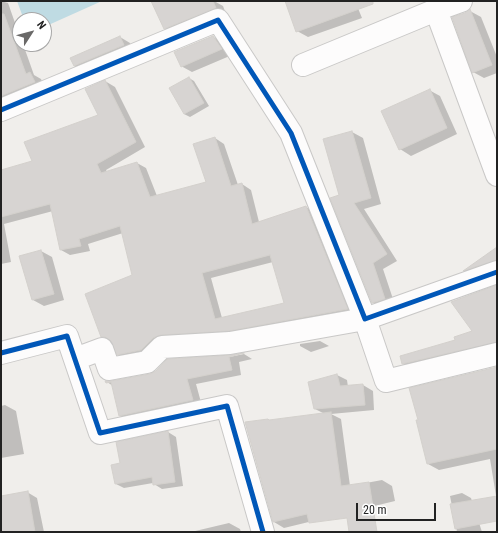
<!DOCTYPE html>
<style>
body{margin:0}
#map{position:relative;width:498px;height:533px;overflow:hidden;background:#f0eeeb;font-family:"Roboto Condensed",sans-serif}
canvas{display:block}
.frame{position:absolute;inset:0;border:2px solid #222;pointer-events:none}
.north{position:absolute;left:12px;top:12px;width:40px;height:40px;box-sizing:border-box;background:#fff;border:1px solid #a7a7a7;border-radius:50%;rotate:54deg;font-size:11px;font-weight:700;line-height:16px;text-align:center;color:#222}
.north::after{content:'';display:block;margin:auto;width:14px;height:18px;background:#6a6968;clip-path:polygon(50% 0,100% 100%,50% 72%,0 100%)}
.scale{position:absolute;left:356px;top:503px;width:80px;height:18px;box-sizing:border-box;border:2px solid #222;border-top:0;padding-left:5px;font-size:12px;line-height:14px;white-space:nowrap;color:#222;-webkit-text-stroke:3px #fff;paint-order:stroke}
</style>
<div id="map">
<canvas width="498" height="533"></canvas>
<div class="frame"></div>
<div class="north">N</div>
<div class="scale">20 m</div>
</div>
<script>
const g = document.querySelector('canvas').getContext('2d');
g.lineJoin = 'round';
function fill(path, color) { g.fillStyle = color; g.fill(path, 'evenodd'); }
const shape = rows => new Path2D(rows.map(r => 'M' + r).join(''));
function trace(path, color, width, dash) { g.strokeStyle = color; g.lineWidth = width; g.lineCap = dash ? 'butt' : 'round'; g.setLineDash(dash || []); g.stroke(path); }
const water = shape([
 [17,1,102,1,44,27,44,20,24,20]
]);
const shadow = shape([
 [1,1,8,3,20,37,20,44,23,44,34,75,41,79,45,89,1,110],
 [152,1,214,1,223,6,226,14,175,34,165,28],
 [286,1,355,1,362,18,308,37,297,31],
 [470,11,481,17,497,57,497,73,484,78,473,72,466,14],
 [120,37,130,43,134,52,85,72,74,66],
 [213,37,224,43,232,55,192,72,181,66],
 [189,78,194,81,209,106,190,117,184,114],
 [105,81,115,87,145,147,106,170,107,172,137,163,146,168,157,196,207,182,215,138,224,144,238,185,242,184,251,190,259,222,306,207,316,212,356,314,128,360,118,354,112,342,102,336,134,276,123,233,88,244,90,251,70,255,61,250,53,211,4,224,11,262,1,264,1,198,34,162,99,116],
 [273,262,285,304,222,318,211,278],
 [429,90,440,96,457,134,411,156,400,149],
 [352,132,363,138,381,204,364,209,397,261,383,269,395,305,384,309,373,302,340,196],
 [41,251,52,257,64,300,44,306,33,300,21,257],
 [492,252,497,255,497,268,474,276,464,271],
 [497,286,497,350,415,370,403,364,473,332],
 [320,341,329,346,311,352,300,346,300,344],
 [244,354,252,359,239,362,241,375,196,384,202,406,129,421,120,416,113,386,107,382,111,382,150,375,156,372],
 [497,368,497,502,490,459,439,470,428,464],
 [337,375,347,380,348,387,363,385,373,391,374,410,331,414,341,419,350,486,382,480,392,486,395,501,284,528,274,522,246,423,270,421,325,414,315,409,309,383],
 [5,405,16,411,24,454,1,458,1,406],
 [168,432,176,437,183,486,162,489,154,484,153,483,124,488,116,484],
 [27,492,37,498,44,532,1,532,1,497],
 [462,493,471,498,482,532,457,532,450,496],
 [229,523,240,529,241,532,191,532]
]);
const building = shape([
 [151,1,213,1,216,8,164,29,151,1],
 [285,1,373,1,373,4,296,32,285,1],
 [470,9,492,65,472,73,452,17,465,13,470,9],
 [1,14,4,14,26,74,30,72,35,82,1,96,1,14],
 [120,36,124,45,74,66,70,58,120,36],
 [213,36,222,49,181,67,174,52,213,36],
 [189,77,204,103,184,114,169,88,189,77],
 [105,80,136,142,97,164,101,173,137,162,150,197,206,182,193,144,215,137,231,186,242,183,252,224,306,206,348,309,229,331,161,335,153,338,141,350,117,355,110,340,105,337,101,337,85,294,132,275,120,226,79,239,81,246,60,250,50,204,1,217,1,170,32,161,24,142,98,115,85,89,105,80],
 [270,255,284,303,215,319,202,273,270,255],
 [430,89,447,128,399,150,381,111,430,89],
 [352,131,371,198,354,203,387,254,373,263,385,299,372,303,330,198,339,195,323,139,352,131],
 [497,247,497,260,463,271,497,247],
 [41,250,54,294,32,300,19,256,41,250],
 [497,285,497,342,402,364,400,356,455,340,454,337,472,331,451,302,497,285],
 [244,353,229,357,232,370,187,379,193,400,119,416,111,382,106,383,105,381,111,381,150,374,156,371,167,359,231,355,244,353],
 [497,367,497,449,427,464,416,420,418,420,409,388,497,367],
 [337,374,340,386,363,384,365,405,314,409,308,382,337,374],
 [331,412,341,486,369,482,377,532,349,532,347,518,309,523,307,514,273,522,245,422,268,419,269,420,331,412],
 [168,431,175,482,153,485,152,477,115,484,111,465,120,463,116,442,168,431],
 [28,491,35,532,1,532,1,496,28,491],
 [497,496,497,521,455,529,450,504,497,496]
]);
const minor = shape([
 [461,1,436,10,497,175],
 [303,65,436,10],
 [1,110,218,20,291,133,365,319,497,272],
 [1,353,67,336,100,433,227,406,263,532],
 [75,359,102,349,109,369,147,362,162,347,230,343,365,319,386,381,497,354]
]);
const cycleway = shape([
 [1,110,218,20,291,133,365,319,497,272],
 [1,353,67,336,100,433,227,406,263,532]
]);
fill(water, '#bfdbe3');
fill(shadow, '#0003');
fill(building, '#d7d4d2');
trace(building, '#d3d0cc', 1);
trace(minor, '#c9c8c7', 24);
trace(minor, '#fdfcfc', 22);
trace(cycleway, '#0057b8', 5);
</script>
